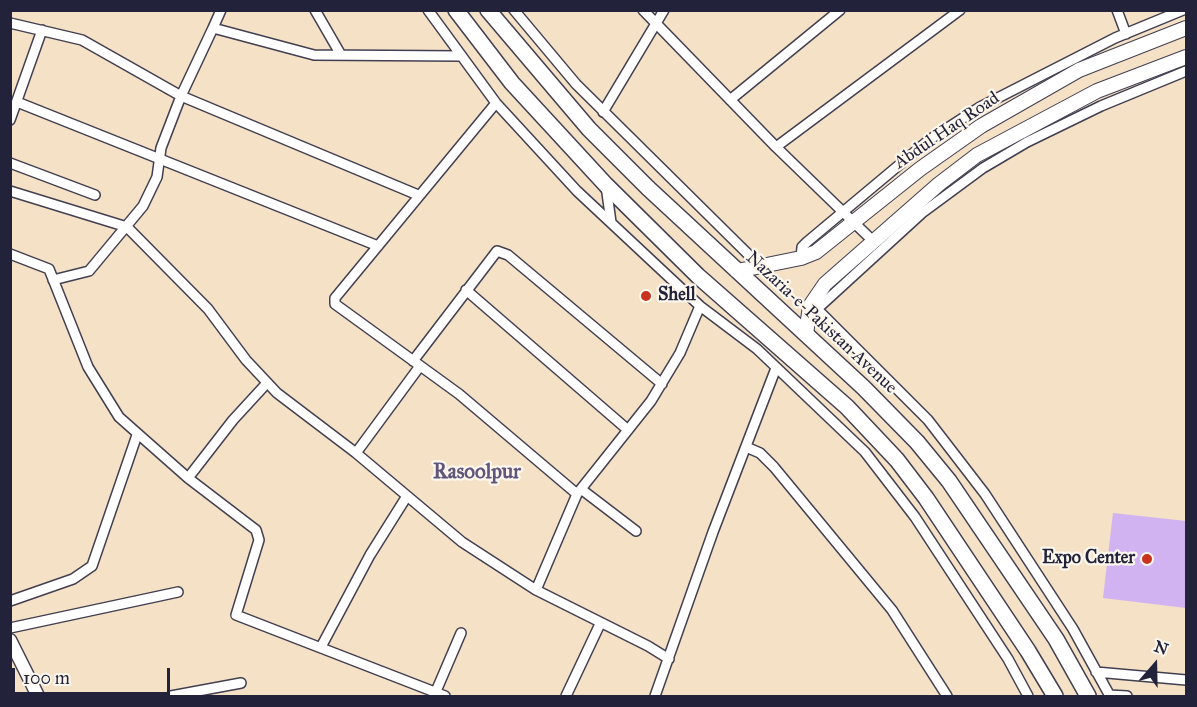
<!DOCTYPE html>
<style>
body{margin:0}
#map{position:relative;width:1197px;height:707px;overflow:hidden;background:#f4e1c6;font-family:"IM FELL Great Primer",serif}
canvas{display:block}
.frame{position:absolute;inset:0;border:12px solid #22223b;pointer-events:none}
.north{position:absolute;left:1125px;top:635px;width:60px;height:60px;-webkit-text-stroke:4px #fbf7ec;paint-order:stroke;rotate:20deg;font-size:16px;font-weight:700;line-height:24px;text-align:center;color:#22223b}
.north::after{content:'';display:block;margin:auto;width:21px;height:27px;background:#22223b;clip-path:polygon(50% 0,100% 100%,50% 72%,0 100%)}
.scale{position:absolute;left:12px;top:668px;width:158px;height:27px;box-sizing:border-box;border:3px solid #22223b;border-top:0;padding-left:8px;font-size:18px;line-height:21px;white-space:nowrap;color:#22223b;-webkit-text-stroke:4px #fbf7ec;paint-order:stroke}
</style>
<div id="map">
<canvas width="1197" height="707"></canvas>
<div class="frame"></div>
<div class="north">N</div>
<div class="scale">100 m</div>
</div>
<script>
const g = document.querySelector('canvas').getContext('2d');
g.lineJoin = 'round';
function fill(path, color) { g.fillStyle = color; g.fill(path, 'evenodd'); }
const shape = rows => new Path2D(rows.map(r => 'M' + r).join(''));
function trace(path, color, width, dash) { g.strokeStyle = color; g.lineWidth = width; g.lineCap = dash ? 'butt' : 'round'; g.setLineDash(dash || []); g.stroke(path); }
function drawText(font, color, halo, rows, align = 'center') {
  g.font = font + ' "IM FELL Great Primer",serif'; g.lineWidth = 4.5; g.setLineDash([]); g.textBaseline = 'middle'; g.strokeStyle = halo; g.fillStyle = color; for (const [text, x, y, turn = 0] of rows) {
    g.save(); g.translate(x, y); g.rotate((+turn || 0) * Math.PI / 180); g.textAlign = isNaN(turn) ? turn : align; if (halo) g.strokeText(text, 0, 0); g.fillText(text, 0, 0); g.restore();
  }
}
const building = shape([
 [1113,513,1186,521,1186,608,1103,598]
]);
const minor = shape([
 [315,10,341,55],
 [428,10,496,103,577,191,700,306,757,349,865,452,915,517,1008,659,1028,696],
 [514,10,576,84,760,266],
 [643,10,776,147,873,241],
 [1117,10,1126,34],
 [10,23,82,40,181,96,213,28,314,55,461,56],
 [213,28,221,10],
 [730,100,840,10],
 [17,102,378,246],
 [496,103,335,298,335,304,459,394,577,494,651,401,680,353,700,306],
 [603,112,664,10],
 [10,120,42,30],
 [776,147,960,10],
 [10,163,95,195],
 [606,186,611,222],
 [10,191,127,227,208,309,246,360,277,393,356,453,462,542,536,590,648,646,669,659],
 [10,254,49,269,88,367,119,417,188,478,256,530,259,540,236,615,445,696],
 [801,258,802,247,807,242,929,140,980,107,1115,38,1183,10],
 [53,280,89,271,143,206,157,177,161,148,181,96,418,195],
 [466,290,628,430],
 [810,306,817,309,928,420,985,494,1073,629,1110,696],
 [817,309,922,213,983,168,1027,142,1101,106,1186,71],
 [413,361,497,251,508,255,662,384],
 [746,447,760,453,774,467,892,610,947,696],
 [356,453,420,366],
 [188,478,233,420,267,383],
 [581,489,636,531],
 [536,590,577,494],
 [10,601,73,579,92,566,137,435],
 [10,628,178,592],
 [321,647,370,555,407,496],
 [1096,672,1186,680],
 [1109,695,1127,696],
 [171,696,241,683],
 [434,696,461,633],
 [566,696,600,624],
 [655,696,713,532,776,368]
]);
const tertiary = shape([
 [10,640,38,696]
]);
const secondary = shape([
 [737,271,801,258,816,252,920,169,981,126,1079,70,1186,28],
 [806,334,810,306,825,284,939,184,977,155,1097,91,1186,57]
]);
const primary = shape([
 [456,10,512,83,606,185,698,276,847,407,897,460,926,498,1028,651,1055,696],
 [488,10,589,129,648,188,864,388,917,442,949,481,1056,639,1088,696]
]);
const markers = [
 [646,296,6,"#c8321e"],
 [1147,559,6,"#c8321e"]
];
const streetNames = [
 ["Abdul Haq Road",947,131,-34],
 ["Nazaria-e-Pakistan Avenue",821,323,43]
];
const poiNames = [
 ["Shell",658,296],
 ["Expo Center",1135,559,"right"]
];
const quarterNames = [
 ["Rasoolpur",477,473]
];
fill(building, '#d2b3f1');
trace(minor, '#423f50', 12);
trace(tertiary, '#423f50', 15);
trace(secondary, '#423f50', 16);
trace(primary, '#423f50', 18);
trace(minor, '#fff', 9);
trace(tertiary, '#fff', 12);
trace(secondary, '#fff', 14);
trace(primary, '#fff', 15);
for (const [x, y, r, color] of markers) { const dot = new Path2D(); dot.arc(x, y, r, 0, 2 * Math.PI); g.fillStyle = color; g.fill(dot); trace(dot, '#fbf7ec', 2); }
drawText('18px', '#22223b', '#fbf7ec', streetNames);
drawText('bold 18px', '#22223b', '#fbf7ec', poiNames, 'left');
drawText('bold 21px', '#60557b', '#fbf7ec', quarterNames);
</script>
